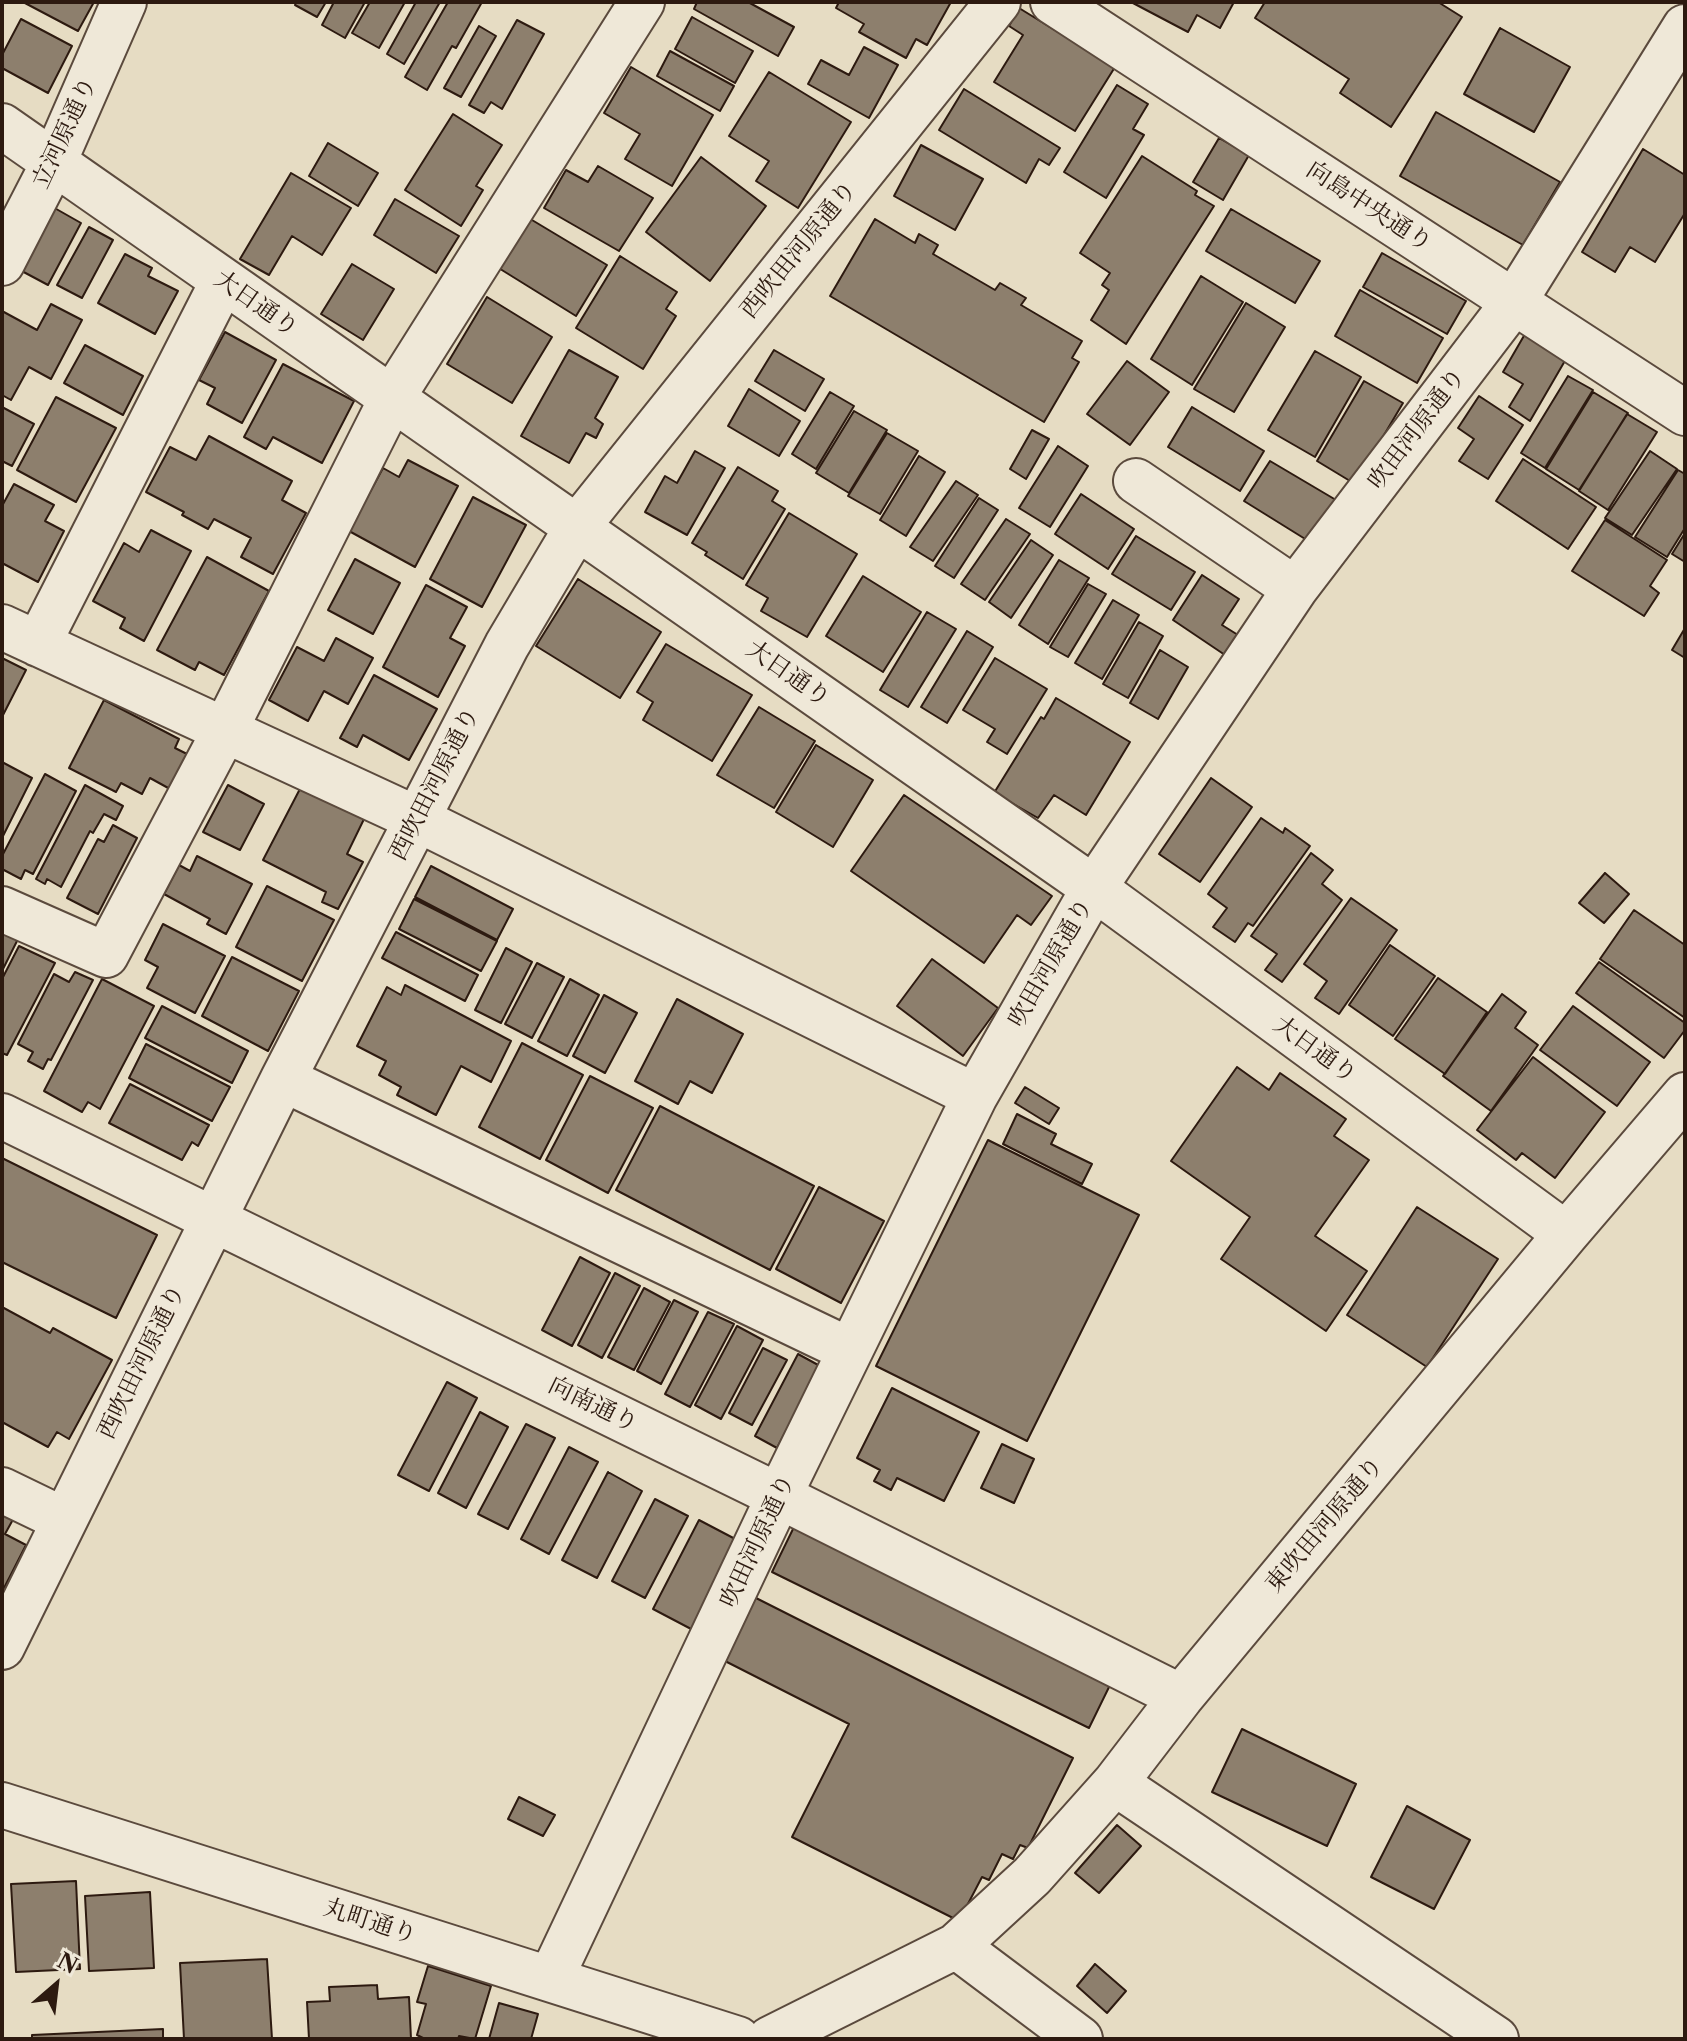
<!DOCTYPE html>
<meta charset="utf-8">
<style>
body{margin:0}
#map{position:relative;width:1687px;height:2041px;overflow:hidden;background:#e6dcc3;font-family:"Libre Caslon Text",serif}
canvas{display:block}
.frame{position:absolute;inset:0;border:4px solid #2d1a10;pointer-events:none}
.north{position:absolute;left:16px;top:1945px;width:80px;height:80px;-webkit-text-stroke:6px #efe8d8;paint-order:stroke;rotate:28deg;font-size:22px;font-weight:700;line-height:32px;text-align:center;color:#2d1a10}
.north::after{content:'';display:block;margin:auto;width:28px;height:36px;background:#2d1a10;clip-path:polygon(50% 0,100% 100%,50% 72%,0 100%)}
</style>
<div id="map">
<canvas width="1687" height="2041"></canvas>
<div class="frame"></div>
<div class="north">N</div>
</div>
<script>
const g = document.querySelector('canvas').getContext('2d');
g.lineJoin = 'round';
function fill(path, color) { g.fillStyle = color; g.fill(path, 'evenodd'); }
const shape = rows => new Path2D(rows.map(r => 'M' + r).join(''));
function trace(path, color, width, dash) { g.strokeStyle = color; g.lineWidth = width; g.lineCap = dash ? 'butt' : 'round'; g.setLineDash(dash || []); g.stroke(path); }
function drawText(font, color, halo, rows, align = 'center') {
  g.font = font + ' "Libre Caslon Text","Noto Serif JP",serif'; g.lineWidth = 6; g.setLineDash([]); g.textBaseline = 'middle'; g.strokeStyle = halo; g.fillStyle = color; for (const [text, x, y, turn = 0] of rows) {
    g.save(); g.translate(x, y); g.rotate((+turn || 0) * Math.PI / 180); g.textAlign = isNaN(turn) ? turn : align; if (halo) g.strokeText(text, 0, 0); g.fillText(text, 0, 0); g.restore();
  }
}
const building = shape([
 [23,2,94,2,78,31,23,2],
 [297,2,326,2,317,17,295,5,297,2],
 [334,2,365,2,345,38,322,25,334,2],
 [370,2,405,2,379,48,352,33,370,2],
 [416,2,440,2,404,64,387,54,416,2],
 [448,2,482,2,456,48,452,46,427,90,405,77,448,2],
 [697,2,748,2,794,27,778,56,694,9,697,2],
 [839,2,951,2,927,45,916,39,906,58,859,32,864,24,836,8,839,2],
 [1131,2,1234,2,1220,28,1197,15,1188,32,1131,2],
 [1265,2,1438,2,1462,17,1391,127,1340,93,1349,79,1255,18,1265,2],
 [1019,8,1115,67,1075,131,994,82,1023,35,1009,26,1019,8],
 [692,17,753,51,735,83,675,49,692,17],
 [21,19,72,46,48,93,2,68,2,55,21,19],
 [517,20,544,34,502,109,491,102,484,113,469,105,517,20],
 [479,26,496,36,461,97,444,88,479,26],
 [1500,28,1570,67,1534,132,1464,94,1500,28],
 [864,47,898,65,869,118,808,84,821,60,849,75,864,47],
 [670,51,734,86,720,111,657,76,670,51],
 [631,67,713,115,672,186,625,159,640,134,604,113,631,67],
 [769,72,851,122,798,208,756,181,769,161,729,136,769,72],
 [1117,85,1148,104,1133,129,1144,135,1106,198,1064,172,1117,85],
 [964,89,1060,148,1049,165,1039,159,1026,183,939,130,964,89],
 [1436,112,1560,182,1523,245,1400,176,1436,112],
 [453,114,502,145,476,186,483,190,461,226,405,190,453,114],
 [1219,138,1249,155,1223,200,1193,182,1219,138],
 [328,143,378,173,358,206,309,176,328,143],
 [921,145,983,179,955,230,894,196,921,145],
 [1643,149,1685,175,1685,213,1655,262,1630,247,1615,272,1582,252,1643,149],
 [1142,156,1197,191,1195,195,1214,206,1126,344,1091,320,1109,290,1102,285,1110,273,1080,253,1142,156],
 [701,157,766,206,710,281,646,232,701,157],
 [598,166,653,198,619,251,544,208,566,170,588,182,598,166],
 [291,173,351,208,322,255,292,236,269,275,240,259,291,173],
 [395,199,459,236,436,273,374,235,395,199],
 [51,206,81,223,48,285,18,269,51,206],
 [1231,209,1320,261,1295,303,1206,251,1231,209],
 [527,217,607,265,576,316,497,267,527,217],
 [875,219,915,243,919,234,938,245,933,254,995,290,1000,283,1026,298,1021,305,1082,341,1072,358,1079,362,1044,422,830,296,875,219],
 [89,227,113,240,82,298,57,285,89,227],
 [1382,253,1466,301,1447,334,1363,287,1382,253],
 [125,254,152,268,148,276,178,291,155,334,98,303,125,254],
 [620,256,677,292,666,309,676,316,643,369,576,328,620,256],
 [352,264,394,289,363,340,321,314,352,264],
 [1201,276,1243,302,1192,385,1151,359,1201,276],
 [1360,290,1443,338,1417,383,1335,336,1360,290],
 [487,297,552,337,512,403,447,364,487,297],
 [1246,303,1285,327,1234,412,1194,389,1246,303],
 [51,304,82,320,51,379,29,367,11,400,2,395,2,311,37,330,51,304],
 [225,332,276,360,242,423,207,404,215,388,199,380,225,332],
 [1525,334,1566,359,1530,421,1509,407,1523,384,1503,372,1525,334],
 [85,345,143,376,123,415,64,383,85,345],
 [569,350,618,377,595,418,603,424,596,438,586,433,569,463,521,436,569,350],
 [774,350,824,379,805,411,755,381,774,350],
 [1315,351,1361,377,1315,457,1268,430,1315,351],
 [1127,361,1169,392,1130,445,1087,414,1127,361],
 [283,364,354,401,322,463,273,437,266,449,244,437,283,364],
 [1568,376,1593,390,1545,468,1521,453,1568,376],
 [1364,381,1403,403,1355,484,1317,461,1364,381],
 [749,389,800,421,779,456,728,426,749,389],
 [830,392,854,406,816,469,792,454,830,392],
 [1593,392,1628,413,1579,490,1546,469,1593,392],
 [1479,396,1523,425,1488,479,1459,461,1474,439,1458,428,1479,396],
 [56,397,116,428,76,502,17,470,56,397],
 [2,407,34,424,12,466,2,461,2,407],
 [1192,407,1264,451,1240,491,1168,447,1192,407],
 [854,411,887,430,849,493,816,473,854,411],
 [1627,414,1657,432,1608,510,1579,491,1627,414],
 [1032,430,1049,439,1026,479,1010,469,1032,430],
 [887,433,918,451,880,514,848,496,887,433],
 [209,436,292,481,282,500,306,513,273,574,241,557,251,538,214,519,208,529,182,515,184,512,146,492,170,447,196,460,209,436],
 [1058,446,1088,466,1050,527,1019,508,1058,446],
 [695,451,725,468,687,535,645,512,665,476,677,483,695,451],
 [1650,451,1677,469,1632,535,1605,518,1650,451],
 [919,456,945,472,906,536,880,520,919,456],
 [1523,459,1596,507,1568,549,1496,501,1523,459],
 [408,460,458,486,415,567,349,531,383,468,399,477,408,460],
 [1270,461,1336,500,1310,542,1244,501,1270,461],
 [738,467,778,491,772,501,785,509,743,579,705,555,707,552,692,543,738,467],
 [1678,470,1685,474,1685,528,1667,557,1635,537,1678,470],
 [956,481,978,495,933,561,910,547,956,481],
 [14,484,54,505,45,521,64,531,38,582,2,563,2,506,14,484],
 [1081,494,1134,529,1108,569,1055,534,1081,494],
 [473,497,526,525,482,607,430,579,473,497],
 [979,498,998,510,954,578,935,566,979,498],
 [789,513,857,554,807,637,761,611,768,598,746,585,789,513],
 [1006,519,1030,534,985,600,961,584,1006,519],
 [1605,520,1667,560,1650,586,1659,593,1644,616,1572,571,1605,520],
 [151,530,191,551,144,641,120,628,125,618,93,601,124,543,139,552,151,530],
 [1685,533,1685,562,1672,554,1685,533],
 [1136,536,1195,572,1171,610,1112,574,1136,536],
 [1031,540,1053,555,1011,618,989,602,1031,540],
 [207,557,269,591,224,675,199,662,195,670,157,650,207,557],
 [355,559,400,583,373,634,328,610,355,559],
 [1059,560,1089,578,1048,644,1019,625,1059,560],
 [1202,575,1239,599,1222,625,1238,635,1225,655,1173,620,1202,575],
 [863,576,921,612,883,672,826,636,863,576],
 [578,579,661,632,620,698,536,646,578,579],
 [1088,584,1106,594,1068,657,1050,647,1088,584],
 [426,585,467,607,450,638,465,646,438,697,383,667,426,585],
 [1113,600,1139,615,1102,679,1075,663,1113,600],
 [927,612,956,629,908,707,880,690,927,612],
 [1139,622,1163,636,1128,698,1103,684,1139,622],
 [1685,628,1685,658,1672,650,1685,628],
 [967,631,993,647,947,723,921,707,967,631],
 [336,638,373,658,348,704,324,691,308,721,269,700,297,647,324,661,336,638],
 [666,644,752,695,712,761,643,720,653,702,637,692,666,644],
 [1160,650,1188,667,1158,719,1130,703,1160,650],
 [2,658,26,670,2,717,2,658],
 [995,658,1047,689,1007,754,987,742,995,729,963,710,995,658],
 [374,675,437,709,409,760,363,735,357,747,340,738,374,675],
 [1056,698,1130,742,1086,815,1054,795,1038,818,994,793,1041,717,1044,719,1056,698],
 [104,700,179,739,175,748,189,755,170,789,150,778,142,794,121,783,116,792,69,768,104,700],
 [759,707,815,741,774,808,717,775,759,707],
 [816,745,873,780,833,847,776,812,816,745],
 [2,762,32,778,2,838,2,762],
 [45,774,76,791,33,874,25,870,21,879,2,869,2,856,45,774],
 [1211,778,1252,807,1200,882,1159,854,1211,778],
 [85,785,123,806,116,820,104,814,93,833,90,831,61,887,47,879,45,884,36,879,85,785],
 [228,785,264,804,240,850,203,832,228,785],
 [302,785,365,817,347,854,363,862,338,909,322,902,326,892,263,860,302,785],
 [904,795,1052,896,1031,925,1017,915,984,963,851,871,904,795],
 [1261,818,1283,833,1285,828,1310,846,1253,926,1248,923,1235,942,1213,927,1227,908,1208,894,1261,818],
 [113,825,137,838,98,914,67,898,98,839,104,842,113,825],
 [1311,853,1333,870,1322,884,1342,900,1282,982,1265,970,1277,954,1251,936,1311,853],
 [197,856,252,884,226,934,207,924,210,919,164,894,179,865,190,871,197,856],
 [431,866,513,909,497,940,415,897,431,866],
 [1605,873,1629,894,1604,923,1579,903,1605,873],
 [267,886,334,920,302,981,236,947,267,886],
 [1351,898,1397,930,1339,1014,1315,998,1327,981,1304,964,1351,898],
 [414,899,497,941,481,971,399,929,414,899],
 [1634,910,1685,945,1685,1018,1600,959,1634,910],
 [163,924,225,956,195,1013,147,988,158,967,145,960,163,924],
 [2,930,18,939,2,971,2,930],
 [396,932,478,975,465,1001,382,958,396,932],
 [1390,945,1435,976,1393,1036,1349,1005,1390,945],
 [19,946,55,963,7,1055,2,1053,2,979,19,946],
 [506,948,532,962,501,1023,475,1010,506,948],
 [232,957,299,991,268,1051,202,1016,232,957],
 [932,959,998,1008,963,1056,897,1006,932,959],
 [1599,962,1685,1023,1685,1030,1664,1058,1576,993,1599,962],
 [537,963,564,977,532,1038,505,1024,537,963],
 [75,972,93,980,51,1060,48,1059,43,1069,28,1061,33,1052,18,1044,54,974,69,982,75,972],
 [1438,978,1487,1012,1445,1074,1395,1039,1438,978],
 [102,979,154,1006,100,1109,88,1102,82,1112,44,1091,102,979],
 [570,979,599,995,567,1056,538,1041,570,979],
 [405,985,511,1041,491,1082,461,1066,436,1115,397,1095,401,1087,379,1075,386,1061,357,1046,387,987,401,995,405,985],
 [1502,994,1526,1012,1515,1028,1538,1045,1491,1111,1443,1076,1502,994],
 [604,995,637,1013,605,1073,573,1056,604,995],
 [677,999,743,1034,712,1093,690,1081,678,1104,635,1081,677,999],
 [162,1006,248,1051,232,1083,145,1038,162,1006],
 [1573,1006,1650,1062,1617,1106,1540,1050,1573,1006],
 [522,1043,583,1075,540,1159,479,1127,522,1043],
 [146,1044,230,1087,212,1121,129,1078,146,1044],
 [1533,1057,1605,1112,1555,1178,1522,1153,1516,1160,1477,1130,1533,1057],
 [1237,1067,1269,1090,1280,1073,1346,1119,1334,1136,1369,1160,1315,1236,1367,1271,1326,1331,1221,1259,1250,1217,1171,1161,1237,1067],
 [590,1076,653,1108,608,1193,546,1160,590,1076],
 [130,1084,209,1125,198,1146,192,1142,182,1160,109,1123,130,1084],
 [1025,1087,1059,1108,1049,1124,1015,1103,1025,1087],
 [660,1106,814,1186,770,1270,616,1190,660,1106],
 [1017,1114,1056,1134,1051,1144,1092,1164,1082,1184,1003,1144,1017,1114],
 [988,1140,1139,1215,1027,1441,876,1366,988,1140],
 [2,1158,157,1235,116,1318,2,1262,2,1158],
 [819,1187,884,1221,841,1303,776,1269,819,1187],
 [1417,1207,1498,1259,1427,1367,1347,1315,1417,1207],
 [580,1257,610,1273,572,1346,542,1330,580,1257],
 [615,1273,640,1286,602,1358,578,1345,615,1273],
 [644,1288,670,1302,634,1370,608,1357,644,1288],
 [674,1300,698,1312,661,1384,637,1371,674,1300],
 [2,1307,50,1333,53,1328,112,1360,69,1439,57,1432,48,1447,2,1422,2,1307],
 [708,1312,734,1324,690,1407,665,1394,708,1312],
 [737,1326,763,1340,721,1419,695,1405,737,1326],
 [763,1348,787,1360,752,1425,729,1413,763,1348],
 [798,1354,820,1366,777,1448,755,1436,798,1354],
 [447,1382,477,1398,429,1491,398,1475,447,1382],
 [892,1388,979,1432,944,1501,897,1478,891,1490,874,1481,880,1470,857,1458,892,1388],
 [480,1412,508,1427,466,1508,438,1493,480,1412],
 [526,1424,555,1438,508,1529,478,1514,526,1424],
 [1002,1444,1034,1459,1014,1503,981,1488,1002,1444],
 [569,1447,598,1462,549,1554,521,1539,569,1447],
 [608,1472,642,1491,597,1578,562,1560,608,1472],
 [655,1499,688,1516,645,1598,612,1581,655,1499],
 [2,1507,16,1514,5,1534,26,1545,2,1592,2,1507],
 [699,1520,739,1541,693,1630,653,1609,699,1520],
 [794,1527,1111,1683,1089,1728,772,1572,794,1527],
 [754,1597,1073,1758,1028,1848,1020,1845,1013,1859,1002,1854,989,1880,982,1877,959,1921,792,1837,849,1724,723,1660,754,1597],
 [1242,1729,1356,1784,1327,1846,1212,1792,1242,1729],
 [519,1797,555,1815,543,1836,508,1819,519,1797],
 [1407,1806,1470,1840,1434,1909,1371,1877,1407,1806],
 [1117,1825,1141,1846,1099,1893,1075,1873,1117,1825],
 [76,1881,80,1969,16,1972,11,1884,76,1881],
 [150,1892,154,1968,89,1971,85,1896,150,1892],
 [267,1959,272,2039,184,2039,180,1963,267,1959],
 [1095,1964,1126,1991,1107,2013,1077,1986,1095,1964],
 [428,1966,491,1986,475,2039,459,2036,458,2039,425,2039,417,2035,426,2004,417,2002,428,1966],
 [377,1985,378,1999,409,1997,411,2039,309,2039,307,2002,330,2001,329,1987,377,1985],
 [499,2003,538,2014,531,2039,489,2039,499,2003],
 [163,2029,163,2039,32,2039,32,2035,163,2029]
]);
const minor = shape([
 [1053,2,1685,413],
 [2,126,1094,888,1566,1234],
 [2,263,54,162,124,2],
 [1136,481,1295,589],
 [2,627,417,819,975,1096],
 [38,644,223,281],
 [2,909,106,955,225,730,392,398,642,2],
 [283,1079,849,1350],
 [2,1116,779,1496,1181,1697],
 [2,1490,64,1520],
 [2,1647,283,1079,507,645,577,527,998,2],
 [1115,1783,1496,2039],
 [2,1805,738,2039],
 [956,1946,1080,2039],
 [551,1978,779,1496,975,1096,1094,888,1295,589,1514,302,1685,27],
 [770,2039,956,1946,1032,1876,1115,1783,1181,1697,1566,1234,1685,1095]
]);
const streetNames = [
 ["立河原通り",65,133,-65],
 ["向島中央通り",1369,207,33],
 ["西吹田河原通り",799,250,-51],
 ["大日通り",256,304,35],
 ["吹田河原通り",1417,429,-53],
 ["大日通り",788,674,35],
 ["西吹田河原通り",435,784,-63],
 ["吹田河原通り",1051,963,-60],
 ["大日通り",1315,1050,36],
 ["西吹田河原通り",142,1362,-64],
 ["向南通り",593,1405,26],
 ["東吹田河原通り",1325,1525,-50],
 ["吹田河原通り",758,1541,-65],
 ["丸町通り",370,1922,18]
];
fill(building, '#8d7f6d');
trace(building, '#2d1a10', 2);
trace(minor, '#5b4a3d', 48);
trace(minor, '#efe8d8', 44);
drawText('24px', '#2d1a10', '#efe8d8', streetNames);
</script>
